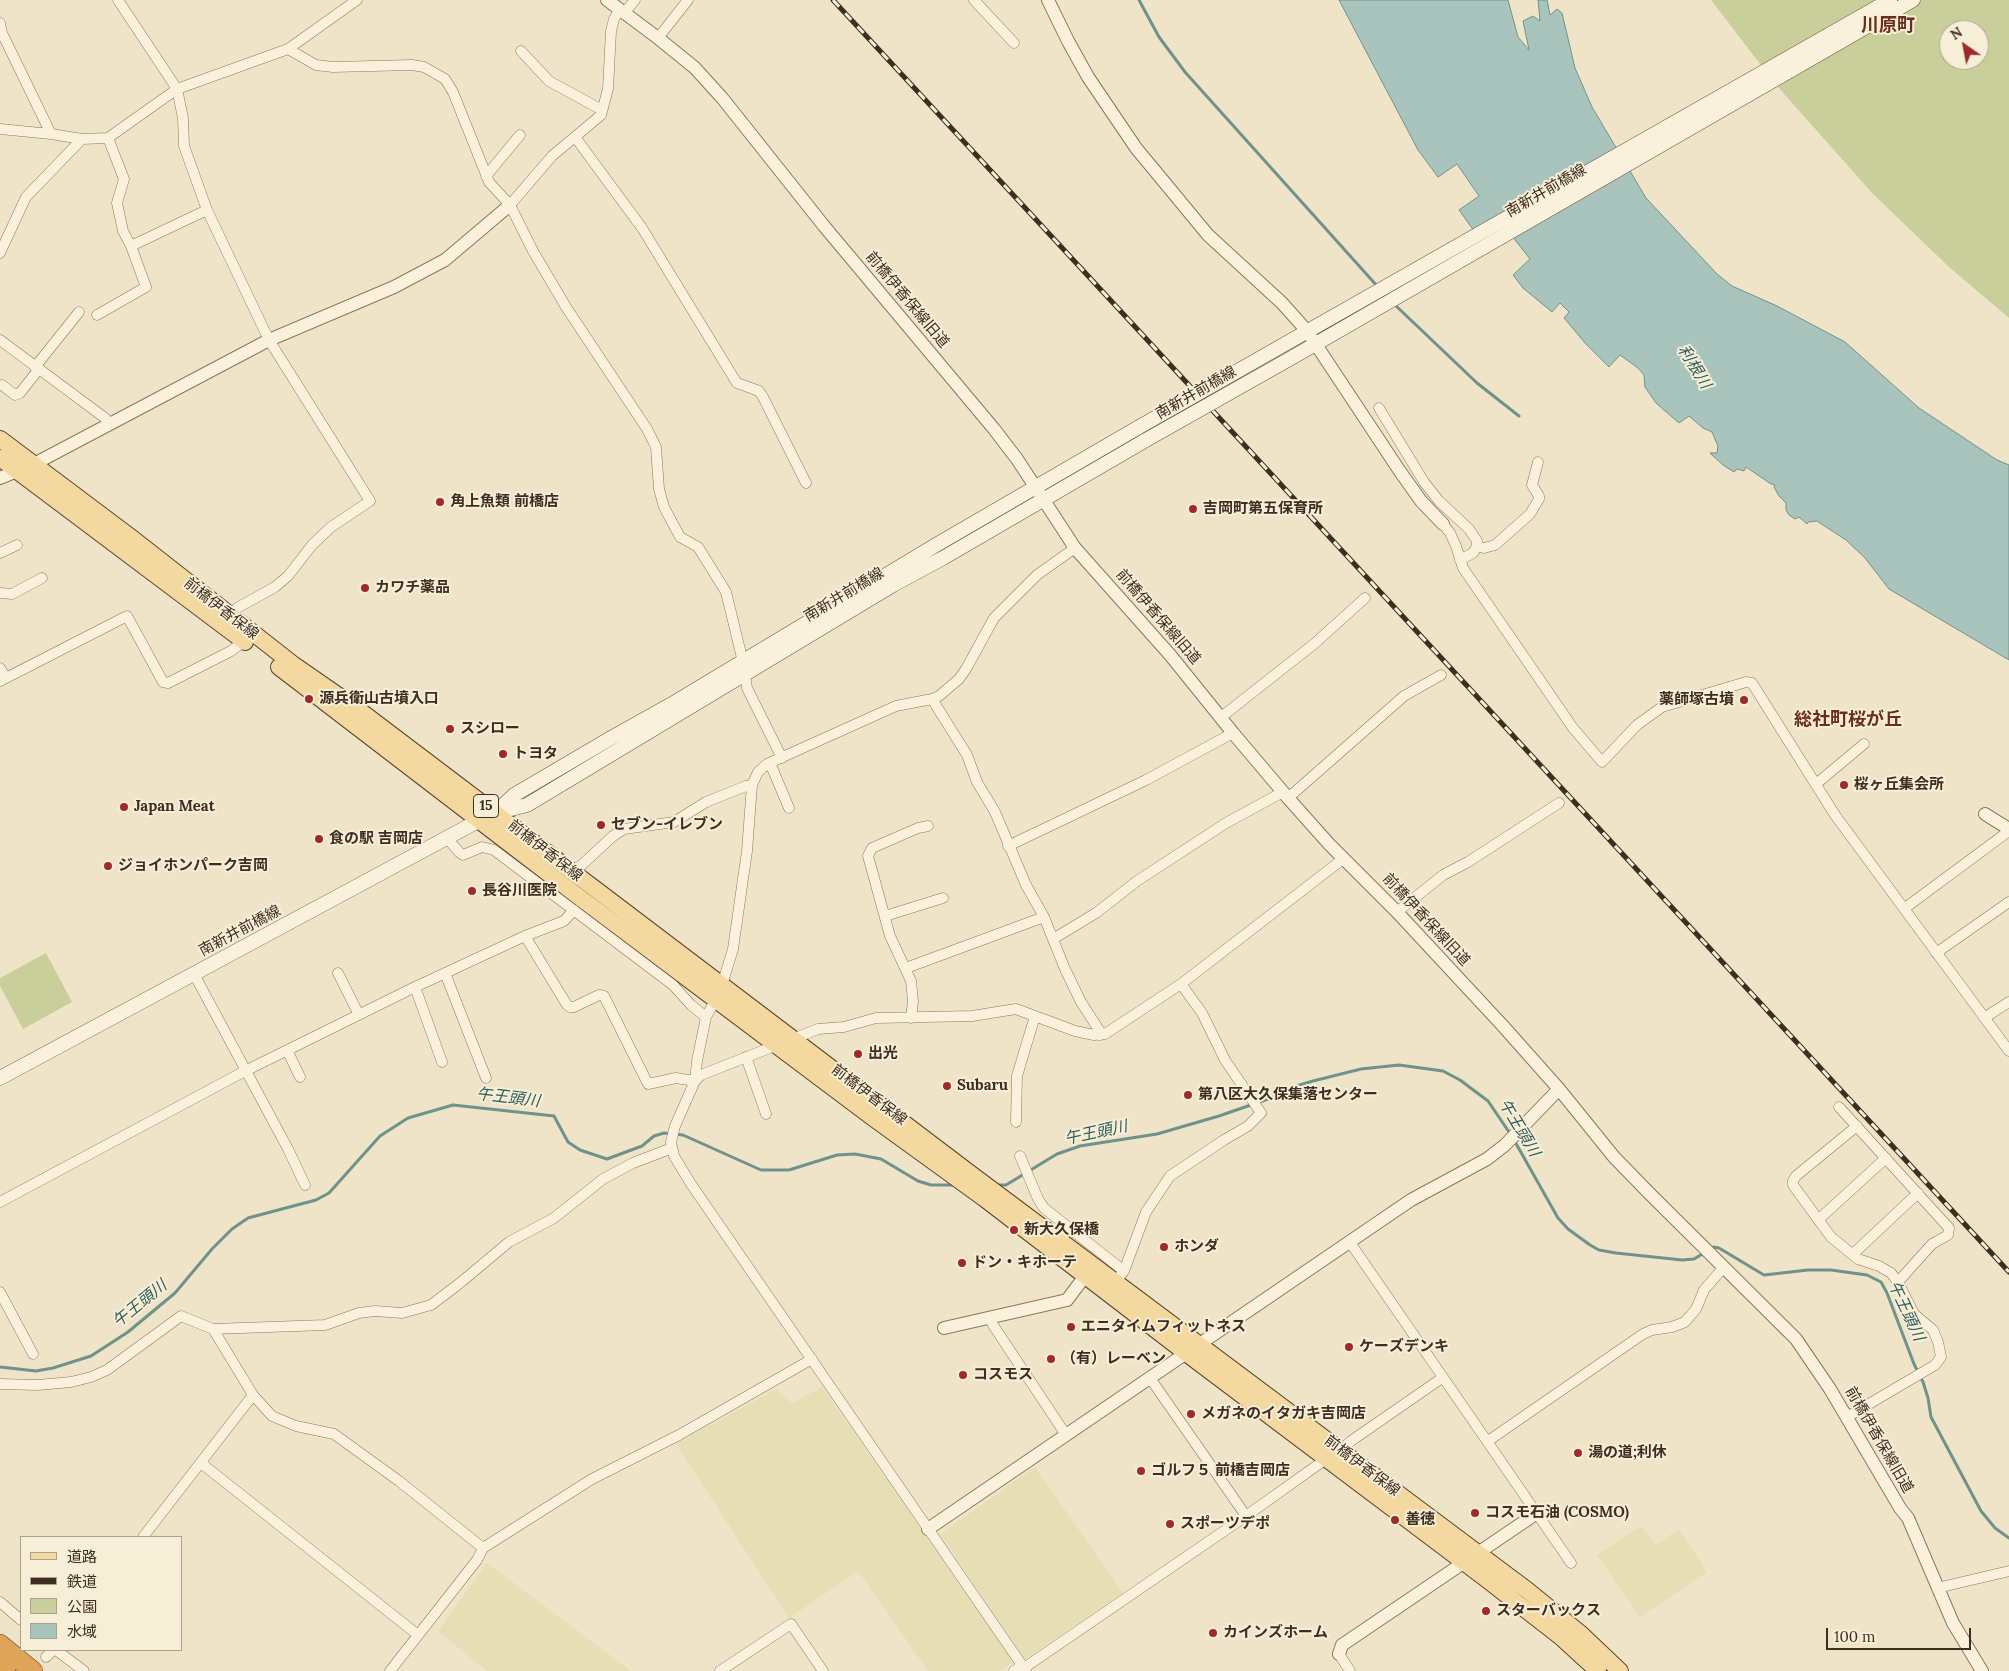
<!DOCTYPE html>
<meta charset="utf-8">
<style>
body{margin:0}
#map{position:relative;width:2009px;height:1671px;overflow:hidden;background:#f0e4c8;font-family:Lora,"Noto Sans JP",serif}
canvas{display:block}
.legend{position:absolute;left:20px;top:1536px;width:162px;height:115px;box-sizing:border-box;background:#f7eed8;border:1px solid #ada18e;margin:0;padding:6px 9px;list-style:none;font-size:15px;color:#3d2e20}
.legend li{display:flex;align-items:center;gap:10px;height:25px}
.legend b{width:25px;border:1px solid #ada18e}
.north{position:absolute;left:1939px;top:20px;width:50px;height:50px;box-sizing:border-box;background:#f7eed8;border:1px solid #ada18e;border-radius:50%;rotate:327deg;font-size:14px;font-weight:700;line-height:20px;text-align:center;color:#3d2e20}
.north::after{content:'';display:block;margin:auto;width:18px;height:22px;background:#9e2a2b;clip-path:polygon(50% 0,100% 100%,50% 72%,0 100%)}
.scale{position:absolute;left:1826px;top:1628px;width:145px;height:22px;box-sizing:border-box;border:2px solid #3d2e20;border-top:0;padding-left:6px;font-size:15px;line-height:18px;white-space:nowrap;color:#3d2e20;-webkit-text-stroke:4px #f7eed8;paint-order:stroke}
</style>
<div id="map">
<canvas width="2009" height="1671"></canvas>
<ul class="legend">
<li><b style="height:6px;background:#f3d9a0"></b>道路</li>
<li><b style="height:6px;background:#3d2e20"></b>鉄道</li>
<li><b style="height:14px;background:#c9cf9b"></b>公園</li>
<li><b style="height:14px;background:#a9c4bc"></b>水域</li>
</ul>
<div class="north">N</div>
<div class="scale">100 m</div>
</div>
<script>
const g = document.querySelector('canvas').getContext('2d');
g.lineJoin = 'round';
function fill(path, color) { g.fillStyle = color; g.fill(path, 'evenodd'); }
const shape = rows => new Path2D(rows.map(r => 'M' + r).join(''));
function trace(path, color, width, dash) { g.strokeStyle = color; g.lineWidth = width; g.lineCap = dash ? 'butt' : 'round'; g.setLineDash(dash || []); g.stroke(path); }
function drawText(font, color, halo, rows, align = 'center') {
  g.font = font + ' Lora,"Noto Sans JP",serif'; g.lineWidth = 4; g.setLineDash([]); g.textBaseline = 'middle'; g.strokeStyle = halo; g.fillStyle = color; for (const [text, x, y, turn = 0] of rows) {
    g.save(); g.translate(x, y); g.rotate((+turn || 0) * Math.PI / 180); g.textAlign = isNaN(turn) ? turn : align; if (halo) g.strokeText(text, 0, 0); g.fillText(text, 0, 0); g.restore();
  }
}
const farmland = shape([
 [822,1387,1013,1662,1000,1671,928,1671,858,1571,789,1618,676,1444,776,1389,792,1403],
 [1035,1467,1123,1593,1025,1659,940,1534],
 [1641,1526,1656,1545,1679,1529,1707,1572,1640,1617,1597,1555],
 [487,1563,631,1671,487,1671,438,1631]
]);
const green = shape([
 [1711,0,2009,0,2009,318,1949,267,1873,194,1777,86],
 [1949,30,1979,30,1979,60,1949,60],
 [46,953,72,1002,23,1029,0,986,0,978]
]);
const water = shape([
 [1339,0,1508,0,1518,37,1529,50,1523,21,1533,16,1540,21,1538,0,1547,0,1550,15,1557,9,1562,13,1575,68,1592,107,1646,198,1717,274,1732,286,1777,306,1845,342,1919,408,1997,460,2009,465,2009,660,1889,589,1865,558,1846,540,1817,521,1808,522,1807,524,1799,517,1795,519,1789,515,1786,510,1786,503,1779,496,1774,487,1775,485,1771,484,1746,467,1744,471,1737,469,1734,472,1723,465,1710,453,1717,453,1718,446,1712,432,1703,428,1689,416,1679,423,1656,403,1645,387,1644,375,1638,368,1620,355,1609,367,1586,344,1564,318,1569,312,1560,303,1552,312,1523,288,1513,275,1530,259,1508,231,1487,246,1472,228,1459,210,1479,196,1457,164,1438,177,1418,150,1339,0]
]);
const stream = shape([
 [1139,0,1159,37,1185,72,1378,287],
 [1394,304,1477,383,1519,416],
 [1514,1140,1558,1218,1568,1229,1590,1245,1599,1250,1616,1253,1682,1260,1694,1259,1704,1253],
 [997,1185,1006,1185,1057,1154,1080,1146,1157,1134,1219,1116,1271,1098,1293,1087,1313,1081,1361,1069,1399,1065,1443,1071,1460,1080,1488,1101,1511,1135],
 [1709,1249,1714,1247,1719,1248,1764,1275,1808,1270,1831,1270,1867,1275,1881,1282,1887,1293,1914,1364,1923,1382,1928,1398,1931,1417,1981,1511,1995,1528,2009,1538],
 [0,1367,36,1371,53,1368,91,1356,128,1332,175,1293,212,1249,232,1229,248,1218,316,1200,329,1193,380,1136,408,1118,453,1105,554,1116,568,1142,580,1150,607,1159,642,1146,654,1136,664,1133,683,1135,761,1170,789,1170,837,1155,855,1154,881,1159,918,1181,931,1185,956,1185]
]);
const minor = shape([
 [118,0,177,89,183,118,184,146,207,210,269,340,370,501,331,527,312,545,288,576,275,587,237,608,230,616],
 [974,0,1014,43],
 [624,13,635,0],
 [0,23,2,33,51,134],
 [658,38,688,0],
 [288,49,316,65,333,67,412,65,424,67,445,79,453,92,489,182,510,205,533,251,566,307,647,429,656,447,659,489,664,507,680,537,698,547,726,592,743,662,747,688,782,758],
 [521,51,549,81,602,110],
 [0,129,51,134,82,139],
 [575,137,642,228,735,380,737,383,759,391,763,397,806,483],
 [486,176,520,135],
 [510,205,552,156,601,115,608,89,611,31,614,19,620,9],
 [131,246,207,210],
 [0,253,26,197,82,139,108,138,177,89,288,49,357,0],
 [97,315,146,287,131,246,123,231,117,203,124,179,108,138],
 [0,340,105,418,110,424],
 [35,367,79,312],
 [2,385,15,395,20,393,39,369],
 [1379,408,1424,482,1439,501,1469,529,1477,541,1477,546,1473,553,1460,560],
 [1443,524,1450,533,1456,546,1463,568,1573,728,1602,762,1637,725,1662,707,1746,682,1752,683,1835,815,2009,1051],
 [1477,546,1484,548,1495,545,1530,514,1539,499,1539,496,1532,485,1538,462],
 [0,553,17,545],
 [0,593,12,594,42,578],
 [0,668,6,678],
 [0,681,127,616,163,682,168,683,231,651,244,641],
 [932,699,967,755,977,782,995,812,1026,885,1044,917,1065,969,1081,1002,1099,1030,1100,1035],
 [1220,718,1314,644,1365,598],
 [770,763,789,808],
 [1816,784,1864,744],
 [1288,798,1404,696,1441,675],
 [447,838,459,852,463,855,482,847,494,850,673,985,691,1005,706,1017],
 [1008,846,1146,780,1233,733],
 [573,873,613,836,624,829,674,822,706,802,746,786,752,785],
 [1905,908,2009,831],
 [574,910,564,921,525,936,567,1005,570,1007,574,1007,599,995,604,996,648,1084,676,1078,695,1081,701,1075,818,1029,844,1027,876,1018,972,1016,1016,1009,1075,1031,1094,1035,1105,1034,1181,984,1343,859],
 [1397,912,1443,875,1468,862,1559,803],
 [885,916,943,898],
 [1053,939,1096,913,1137,881,1226,823,1283,792],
 [1936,953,2009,902],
 [906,968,1044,917],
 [338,973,359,1015],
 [445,973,486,1078],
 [194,974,288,1149,305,1185],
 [722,985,733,949,747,851,752,785,758,772,767,764,896,706,932,699,939,696,959,679,966,669,994,618,1037,575,1075,548],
 [415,987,442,1062],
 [716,999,706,1017,697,1061,695,1081,675,1126,671,1142,674,1156,691,1184,1026,1671],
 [911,1018,913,1001,911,981,890,936,868,856,872,848,879,845,918,828,928,826],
 [1984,1018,2009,1002],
 [287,1050,300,1077],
 [746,1057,766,1114],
 [1839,1107,1949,1228,1948,1235,1932,1244,1898,1282],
 [1016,1122,1017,1076,1035,1016],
 [1020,1156,1038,1199,1044,1208,1124,1271],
 [0,1202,245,1071,415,987,525,936],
 [1818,1220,1886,1158],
 [1349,1241,1571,1563],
 [1853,1254,1918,1193],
 [1116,1281,1124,1271,1146,1212,1170,1176,1224,1140,1248,1126,1261,1113,1225,1060,1202,1013,1181,984],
 [0,1292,33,1354],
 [990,1318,993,1325,1066,1435],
 [1150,1378,1246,1516],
 [0,1384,38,1385,71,1382,91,1377,107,1370,181,1316,213,1329],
 [253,1395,272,1416,296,1426,334,1434,399,1481,483,1548],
 [1847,1417,1935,1365,1941,1357,1938,1342,1933,1330,1914,1314,1898,1282,1891,1273,1879,1266,1858,1259,1831,1237,1793,1185,1793,1181,1796,1176,1857,1126],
 [1488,1441,1643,1334,1652,1330,1672,1327,1685,1322,1696,1309,1704,1290,1723,1268],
 [1341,1450,1351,1441,1442,1378],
 [201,1463,418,1635],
 [143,1537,253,1395,213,1329,325,1325,359,1313,375,1311,402,1313,431,1305,460,1283,509,1242,554,1218,603,1179,633,1163,672,1148],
 [1937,1588,2009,1571],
 [0,1602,21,1620],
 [56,1650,84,1671],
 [1339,1654,1350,1671],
 [46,1657,53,1650],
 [1024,1668,1246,1516,1319,1464,1325,1458],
 [390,1671,477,1560,483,1548,592,1479,679,1435,812,1359],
 [720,1671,791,1624,823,1671],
 [1014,1671,1023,1665]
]);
const tertiary = shape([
 [607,0,658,38,695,68,723,99,824,226,994,429,1017,459,1075,548,1171,656,1233,733,1288,798,1329,844,1397,912,1503,1026,1559,1089,1614,1157,1648,1192,1796,1339,1830,1389,1900,1508,1908,1518,1953,1623,1982,1671],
 [1048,0,1068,41,1088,77,1136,148,1208,235,1282,303,1307,331,1399,470,1421,501,1443,524],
 [0,478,34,464,269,340,394,287,445,260,510,205],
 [1985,814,2009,829],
 [944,1328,1067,1300,1085,1276],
 [928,1529,1411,1200,1487,1159,1505,1145,1559,1089],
 [1339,1654,1342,1645,1537,1513]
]);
const secondary = shape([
 [1285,344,1890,0],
 [1293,357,1913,0],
 [496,812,514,795,611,738,677,701,936,545,1139,427],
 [0,1078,480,820,495,813,527,805,893,585,943,558,1146,440]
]);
const primary = shape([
 [0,439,133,539,294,665,359,710,971,1174,1527,1590,1581,1634,1620,1671],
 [0,458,245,642],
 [279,667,579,897,872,1117,985,1199,1186,1353,1485,1578,1562,1638,1598,1671]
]);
const motorway = shape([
 [0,1644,33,1671],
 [0,1666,6,1671]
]);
const rail = shape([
 [833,0,2009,1272]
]);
const secondaryBridge = shape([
 [1139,427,1285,344],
 [1146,440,1293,357]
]);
const markers = [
 [440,502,5,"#9e2a2b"],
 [1193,509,5,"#9e2a2b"],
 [365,588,5,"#9e2a2b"],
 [309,699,5,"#9e2a2b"],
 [1744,700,5,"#9e2a2b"],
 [450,729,5,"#9e2a2b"],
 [503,754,5,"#9e2a2b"],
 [1844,785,5,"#9e2a2b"],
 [124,807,5,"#9e2a2b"],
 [601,825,5,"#9e2a2b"],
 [319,839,5,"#9e2a2b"],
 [108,866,5,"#9e2a2b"],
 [472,891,5,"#9e2a2b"],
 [858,1054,5,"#9e2a2b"],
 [947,1086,5,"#9e2a2b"],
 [1188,1095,5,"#9e2a2b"],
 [1014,1230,5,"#9e2a2b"],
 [1164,1247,5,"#9e2a2b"],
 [962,1263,5,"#9e2a2b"],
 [1071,1327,5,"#9e2a2b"],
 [1349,1347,5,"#9e2a2b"],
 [1051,1359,5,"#9e2a2b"],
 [963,1375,5,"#9e2a2b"],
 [1191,1414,5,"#9e2a2b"],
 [1578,1453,5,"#9e2a2b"],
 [1141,1471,5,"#9e2a2b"],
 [1475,1513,5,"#9e2a2b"],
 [1395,1520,5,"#9e2a2b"],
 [1170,1524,5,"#9e2a2b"],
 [1486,1611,5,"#9e2a2b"],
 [1213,1633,5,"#9e2a2b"]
];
const shields = [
 [486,806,25]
];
const shieldNames = [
 ["15",486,806]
];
const streetNames = [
 ["南新井前橋線",1546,191,-30],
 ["前橋伊香保線旧道",907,300,50],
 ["南新井前橋線",1196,393,-30],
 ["南新井前橋線",844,595,-31],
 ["前橋伊香保線",221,609,38],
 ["前橋伊香保線旧道",1158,617,49],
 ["前橋伊香保線",545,851,38],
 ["前橋伊香保線旧道",1426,920,47],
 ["南新井前橋線",240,931,-28],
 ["前橋伊香保線",869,1095,37],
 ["前橋伊香保線旧道",1879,1440,60],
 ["前橋伊香保線",1362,1466,37]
];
const poiNames = [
 ["角上魚類 前橋店",450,502],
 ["吉岡町第五保育所",1203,509],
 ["カワチ薬品",375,588],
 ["源兵衛山古墳入口",319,699],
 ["薬師塚古墳",1734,700,"right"],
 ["スシロー",460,729],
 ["トヨタ",513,754],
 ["桜ヶ丘集会所",1854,785],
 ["Japan Meat",134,807],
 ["セブン-イレブン",611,825],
 ["食の駅 吉岡店",329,839],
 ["ジョイホンパーク吉岡",118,866],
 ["長谷川医院",482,891],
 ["出光",868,1054],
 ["Subaru",957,1086],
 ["第八区大久保集落センター",1198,1095],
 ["新大久保橋",1024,1230],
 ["ホンダ",1174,1247],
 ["ドン・キホーテ",972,1263],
 ["エニタイムフィットネス",1081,1327],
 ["ケーズデンキ",1359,1347],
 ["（有）レーベン",1061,1359],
 ["コスモス",973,1375],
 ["メガネのイタガキ吉岡店",1201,1414],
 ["湯の道;利休",1588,1453],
 ["ゴルフ５ 前橋吉岡店",1151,1471],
 ["コスモ石油 (COSMO)",1485,1513],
 ["善徳",1405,1520],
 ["スポーツデポ",1180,1524],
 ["スターバックス",1496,1611],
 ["カインズホーム",1223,1633]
];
const waterNames = [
 ["利根川",1694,367,58],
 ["午王頭川",508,1098,7],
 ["午王頭川",1519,1128,59],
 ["午王頭川",1096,1133,-12],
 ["午王頭川",140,1304,-39],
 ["午王頭川",1906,1311,65]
];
const quarterNames = [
 ["川原町",1888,26],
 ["総社町桜が丘",1848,720]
];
fill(farmland, '#e6deb5');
fill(green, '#c9cf9b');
fill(water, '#a9c4bc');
trace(water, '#6f938a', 1);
trace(stream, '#6f938a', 3);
trace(minor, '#8d765c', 11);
trace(tertiary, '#8d765c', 14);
trace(secondary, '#6f573f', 15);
trace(primary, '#5b4430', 18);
trace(motorway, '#5b4430', 20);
trace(minor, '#faf1dc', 10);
trace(tertiary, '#faf1dc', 12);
trace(secondary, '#faf1dc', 14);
trace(primary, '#f3d9a0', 16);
trace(motorway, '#e0a458', 19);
trace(rail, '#3d2e20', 5);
trace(rail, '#f7eed8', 3, [9]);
trace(secondaryBridge, '#6f573f', 15, []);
trace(secondaryBridge, '#faf1dc', 14);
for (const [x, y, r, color] of markers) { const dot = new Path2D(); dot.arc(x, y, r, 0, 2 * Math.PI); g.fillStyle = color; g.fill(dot); trace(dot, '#f7eed8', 2); }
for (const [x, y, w] of shields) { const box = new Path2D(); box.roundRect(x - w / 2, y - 11.5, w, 23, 4); g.fillStyle = '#f7eed8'; g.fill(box); trace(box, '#3d2e20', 1); }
drawText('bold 14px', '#3d2e20', null, shieldNames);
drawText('15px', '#3d2e20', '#f7eed8', streetNames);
drawText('bold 15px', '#3d2e20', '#f7eed8', poiNames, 'left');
drawText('italic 16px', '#2f5d5a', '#f7eed8', waterNames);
drawText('bold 18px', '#6b2e1e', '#f7eed8', quarterNames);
</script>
